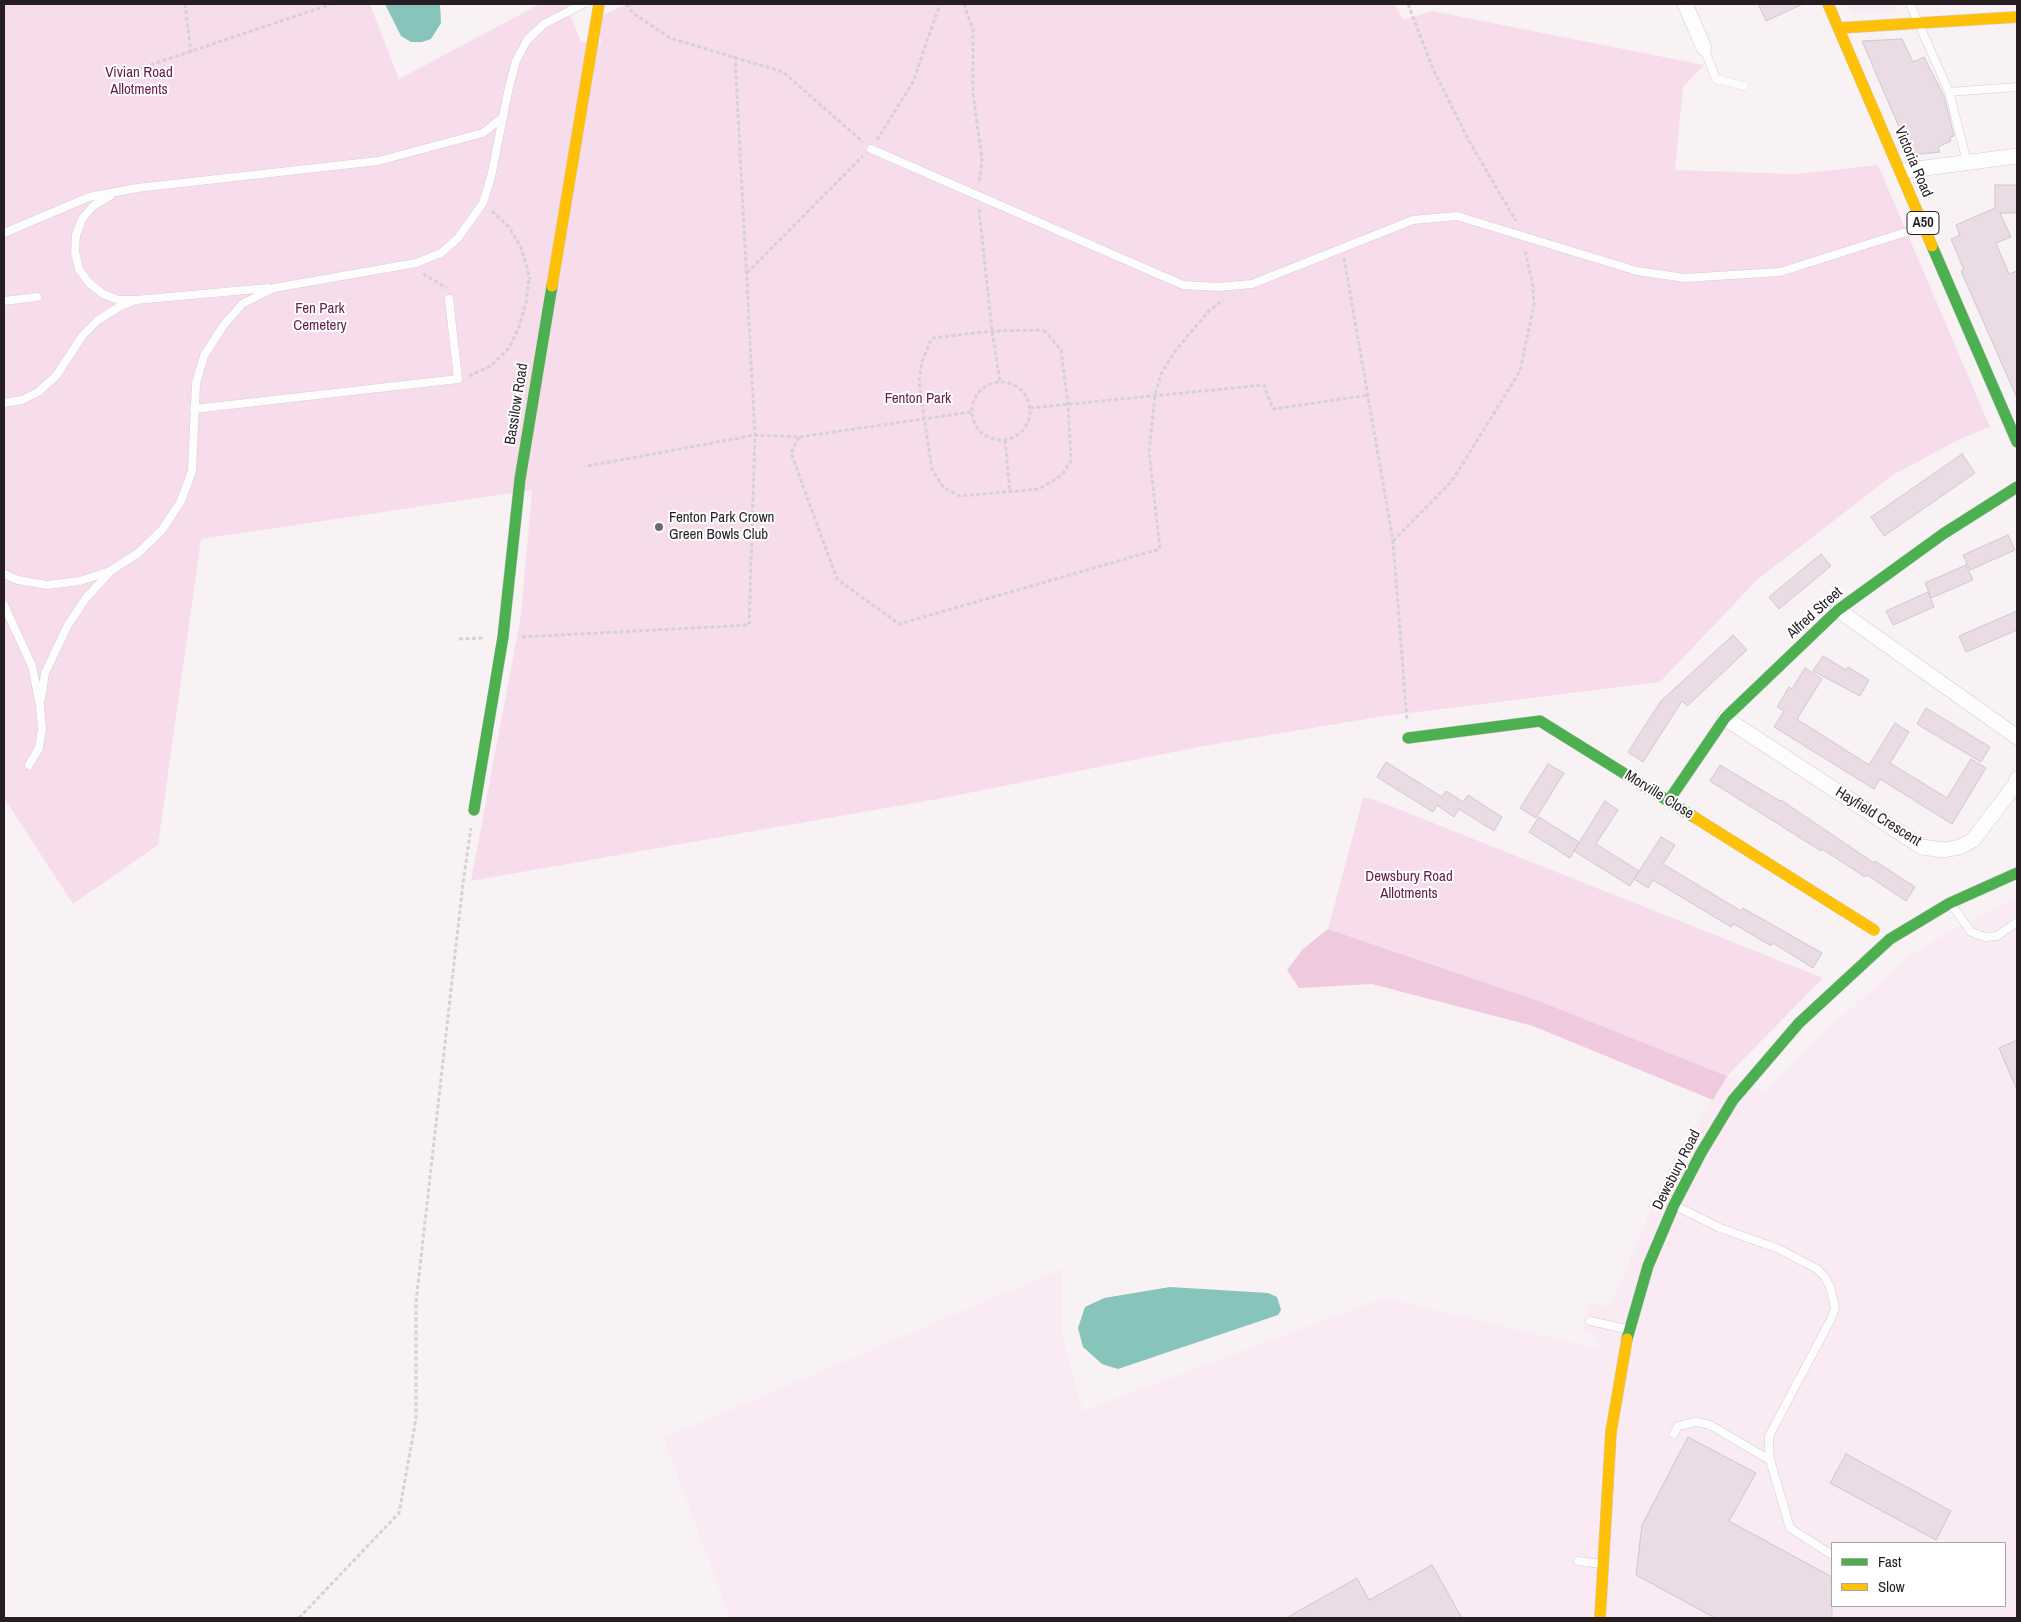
<!DOCTYPE html>
<style>
body{margin:0}
#map{position:relative;width:2021px;height:1622px;overflow:hidden;background:#f8f2f5;font-family:"Archivo Narrow",sans-serif}
canvas{display:block}
.frame{position:absolute;inset:0;border:5px solid #261e23;pointer-events:none}
.legend{position:absolute;left:1831px;top:1542px;width:175px;height:65px;box-sizing:border-box;background:#fff;border:1px solid #a8a5a7;margin:0;padding:6px 9px;list-style:none;font-size:15px;color:#261e23}
.legend li{display:flex;align-items:center;gap:10px;height:25px}
.legend b{width:25px;border:1px solid #a8a5a7}
</style>
<div id="map">
<canvas width="2021" height="1622"></canvas>
<div class="frame"></div>
<ul class="legend">
<li><b style="height:6px;background:#4caf50"></b>Fast</li>
<li><b style="height:6px;background:#ffc107"></b>Slow</li>
</ul>
</div>
<script>
const g = document.querySelector('canvas').getContext('2d');
g.lineJoin = 'round';
function fill(path, color) { g.fillStyle = color; g.fill(path, 'evenodd'); }
const shape = rows => new Path2D(rows.map(r => 'M' + r).join(''));
function trace(path, color, width, dash) { g.strokeStyle = color; g.lineWidth = width; g.lineCap = dash ? 'butt' : 'round'; g.setLineDash(dash || []); g.stroke(path); }
function drawText(font, color, halo, rows, align = 'center') {
  g.font = font + ' "Archivo Narrow",sans-serif'; g.lineWidth = 4; g.setLineDash([]); g.textBaseline = 'middle'; g.strokeStyle = halo; g.fillStyle = color; for (const [text, x, y, turn = 0] of rows) {
    g.save(); g.translate(x, y); g.rotate((+turn || 0) * Math.PI / 180); g.textAlign = isNaN(turn) ? turn : align; if (halo) g.strokeText(text, 0, 0); g.fillText(text, 0, 0); g.restore();
  }
}
const built = shape([
 [1845,4,1893,4,1896,12,1852,13],
 [2017,898,2017,1618,730,1618,664,1438,1062,1269,1061,1332,1083,1411,1384,1298,1599,1349,1595,1337,1583,1331,1589,1304,1611,1306,1665,1175,1727,1076,1765,1093,1810,1045,1909,957,1948,932],
 [1832,1543,2005,1543,2005,1606,1832,1606]
]);
const green = shape([
 [4,4,370,4,399,79,540,4,566,4,581,42,601,44,598,17,628,4,1394,4,1403,20,1432,11,1704,65,1683,87,1675,170,1797,174,1878,165,1990,427,1960,439,1893,475,1757,580,1660,682,1385,716,1204,746,948,797,471,881,521,615,532,490,201,539,158,845,73,904,4,798],
 [1363,798,1373,799,1823,978,1727,1076,1539,1001,1328,929]
]);
const forest = shape([
 [1328,929,1539,1001,1727,1076,1713,1100,1533,1026,1372,984,1299,988,1287,970,1303,949]
]);
const water = shape([
 [385,4,440,4,441,23,431,39,422,42,411,42,401,36],
 [1170,1287,1268,1293,1277,1297,1281,1310,1278,1315,1118,1369,1102,1364,1083,1347,1078,1328,1085,1307,1104,1298]
]);
const building = shape([
 [1758,4,1803,4,1766,21,1758,4],
 [1902,39,1913,62,1924,57,1944,96,1954,136,1950,137,1951,141,1938,147,1940,152,1911,155,1862,41,1902,39],
 [1995,185,2017,185,2017,213,2000,213,2011,237,1996,243,2009,274,2017,271,2017,398,1961,271,1964,270,1951,239,1960,235,1956,225,1995,208,1995,185],
 [1962,454,1975,473,1884,536,1871,517,1962,454],
 [2008,535,2015,550,1970,570,1963,555,2008,535],
 [1821,554,1831,566,1779,609,1769,597,1821,554],
 [1966,565,1973,580,1931,598,1925,583,1966,565],
 [1928,592,1934,607,1893,625,1886,611,1928,592],
 [2017,611,2017,630,1966,652,1959,636,2017,611],
 [1733,635,1747,650,1687,706,1682,701,1643,762,1628,752,1661,701,1733,635],
 [1823,656,1846,670,1848,667,1869,680,1860,696,1813,671,1823,656],
 [1805,668,1822,679,1797,719,1869,765,1895,723,1909,732,1890,763,1947,798,1971,759,1986,768,1952,824,1880,779,1874,789,1774,727,1784,711,1777,707,1789,687,1792,689,1805,668],
 [1926,708,1990,747,1981,762,1917,724,1926,708],
 [1386,762,1442,797,1446,791,1463,802,1468,795,1502,817,1494,831,1459,809,1454,817,1437,805,1433,812,1377,777,1386,762],
 [1548,764,1564,773,1536,818,1520,808,1548,764],
 [1720,765,1780,801,1781,800,1874,863,1875,861,1915,887,1906,901,1867,875,1865,877,1822,849,1821,851,1710,781,1720,765],
 [1605,801,1618,810,1596,844,1639,871,1630,886,1574,851,1605,801],
 [1539,817,1579,842,1570,858,1529,832,1539,817],
 [1661,837,1675,845,1663,864,1741,911,1743,908,1822,953,1813,968,1773,943,1771,946,1734,924,1731,927,1653,880,1648,888,1634,879,1661,837],
 [2017,1040,2017,1090,1999,1048,2017,1040],
 [1688,1437,1756,1473,1729,1521,1832,1577,1832,1618,1715,1618,1636,1575,1642,1525,1688,1437],
 [1846,1454,1951,1511,1936,1540,1830,1483,1846,1454],
 [1432,1565,1462,1618,1286,1618,1357,1578,1369,1600,1432,1565]
]);
const path = shape([
 [185,4,191,53],
 [626,4,633,13,670,38,783,72,863,142],
 [964,4,973,30,973,93,982,160,979,183],
 [1408,4,1433,69,1469,141,1516,221],
 [138,69,332,4],
 [877,140,913,82,937,12,942,4],
 [979,209,992,331,1000,382],
 [492,211,508,226,521,247,530,279],
 [1344,258,1393,541,1407,720],
 [747,273,863,156],
 [423,274,447,288],
 [1044,330,1061,350,1068,404,1071,461,1062,475,1039,489,960,496,944,488,932,470,919,382,922,361,932,338,992,331,1044,330],
 [469,376,491,366,509,348,519,327,526,302,529,279],
 '972 411a29 29 0 1 1 58 0a29 29 0 1 1-58 0Z',
 [1030,408,1264,385,1273,409,1369,395],
 [799,437,791,453,837,579,899,624,1160,549,1149,452,1155,395,1161,374,1176,350,1208,312,1223,300],
 [1005,440,1010,492],
 [588,466,755,435,799,437,972,412],
 [1393,541,1452,481,1520,371,1534,305,1533,287,1525,250],
 [522,637,749,625,755,435,735,56],
 [459,639,483,638],
 [299,1618,399,1513,416,1419,416,1302,463,883,471,828]
]);
const lane = shape([
 [1910,4,1949,92,1967,162],
 [1704,48,1716,79,1744,86],
 [1949,92,2017,87],
 [871,149,1183,285,1218,287,1252,284,1413,220,1457,216,1637,271,1685,278,1780,272,1922,227],
 [110,196,93,206,82,219,76,235,75,252,79,269,89,283,103,294,119,300,136,300,268,288],
 [4,233,89,197,137,188,378,161,483,133,503,117],
 [4,301,37,297],
 [4,403,22,400,38,392,56,376,83,335,98,320,119,307,133,301],
 [194,409,458,379,449,299],
 [4,574,18,580,47,585,80,581,110,571,137,554,162,530,181,501,192,471,196,383,204,356,223,326,242,304,274,288,416,263,441,253,458,238,483,203,491,177,509,87,516,61,527,40,544,24,583,4],
 [4,605,32,666,40,705,42,729,39,748,29,765],
 [41,699,45,673,68,625,86,598,109,573],
 [1951,904,1971,932,1985,937,1997,936,2017,922],
 [1676,1206,1720,1228,1779,1249,1817,1269,1825,1277,1830,1287,1835,1308,1831,1319,1769,1436,1769,1448,1770,1460,1790,1528,1832,1555],
 [1590,1321,1626,1329],
 [1674,1434,1678,1426,1696,1422,1710,1425,1770,1460],
 [1578,1561,1601,1564]
]);
const street = shape([
 [1685,4,1704,48],
 [1902,171,2017,156],
 [1838,610,2017,737],
 [1725,718,1922,847,1944,850,1960,847,1973,840,2015,785,2017,779]
]);
const fast = shape([
 [1932,246,2017,442],
 [1408,738,1540,721,1694,817],
 [1669,800,1725,718,1838,610,1943,534,2017,487],
 [474,810,503,637,520,479,552,286],
 [1627,1339,1648,1266,1674,1205,1701,1153,1733,1100,1799,1023,1890,939,1950,903,2017,873]
]);
const slow = shape([
 [1828,4,1932,246],
 [1839,28,2017,17],
 [552,286,599,4],
 [1694,817,1874,930],
 [1600,1618,1611,1432,1627,1339]
]);
const markers = [
 [659,527,5,"#70686c"]
];
const shields = [
 [1923,223,32]
];
const shieldNames = [
 ["A50",1923,223]
];
const parkNames = [
 ["Vivian Road",139,73],
 ["Allotments",139,90],
 ["Fen Park",320,309],
 ["Cemetery",320,326],
 ["Fenton Park",918,399],
 ["Dewsbury Road",1409,877],
 ["Allotments",1409,894]
];
const streetNames = [
 ["Victoria Road",1913,162,67],
 ["Bassilow Road",517,404,-81],
 ["Alfred Street",1815,613,-42],
 ["Morville Close",1659,795,32],
 ["Hayfield Crescent",1878,817,32],
 ["Dewsbury Road",1677,1170,-63]
];
const poiNames = [
 ["Fenton Park Crown",669,518],
 ["Green Bowls Club",669,535]
];
fill(built, '#faeaf3');
fill(green, '#f7ddeb');
fill(forest, '#efc9de');
fill(water, '#87c4bc');
fill(building, '#eadbe4');
trace(building, '#cfc8cc', 1);
trace(lane, '#d5cdd1', 9);
trace(street, '#d5cdd1', 16);
trace(fast, '#d5cdd1', 12);
trace(slow, '#d5cdd1', 12);
trace(path, '#d5d2d3', 3, [4, 2.5]);
trace(lane, '#fefdfe', 8);
trace(street, '#fefdfe', 15);
trace(fast, '#4caf50', 11);
trace(slow, '#ffc107', 11);
for (const [x, y, r, color] of markers) { const dot = new Path2D(); dot.arc(x, y, r, 0, 2 * Math.PI); g.fillStyle = color; g.fill(dot); trace(dot, '#fff', 2); }
for (const [x, y, w] of shields) { const box = new Path2D(); box.roundRect(x - w / 2, y - 11.5, w, 23, 4); g.fillStyle = '#fff'; g.fill(box); trace(box, '#261e23', 1); }
drawText('bold 14px', '#261e23', null, shieldNames);
drawText('15px', '#651d4d', '#fff', parkNames);
drawText('15px', '#261e23', '#fff', streetNames);
drawText('15px', '#261e23', '#fff', poiNames, 'left');
</script>
